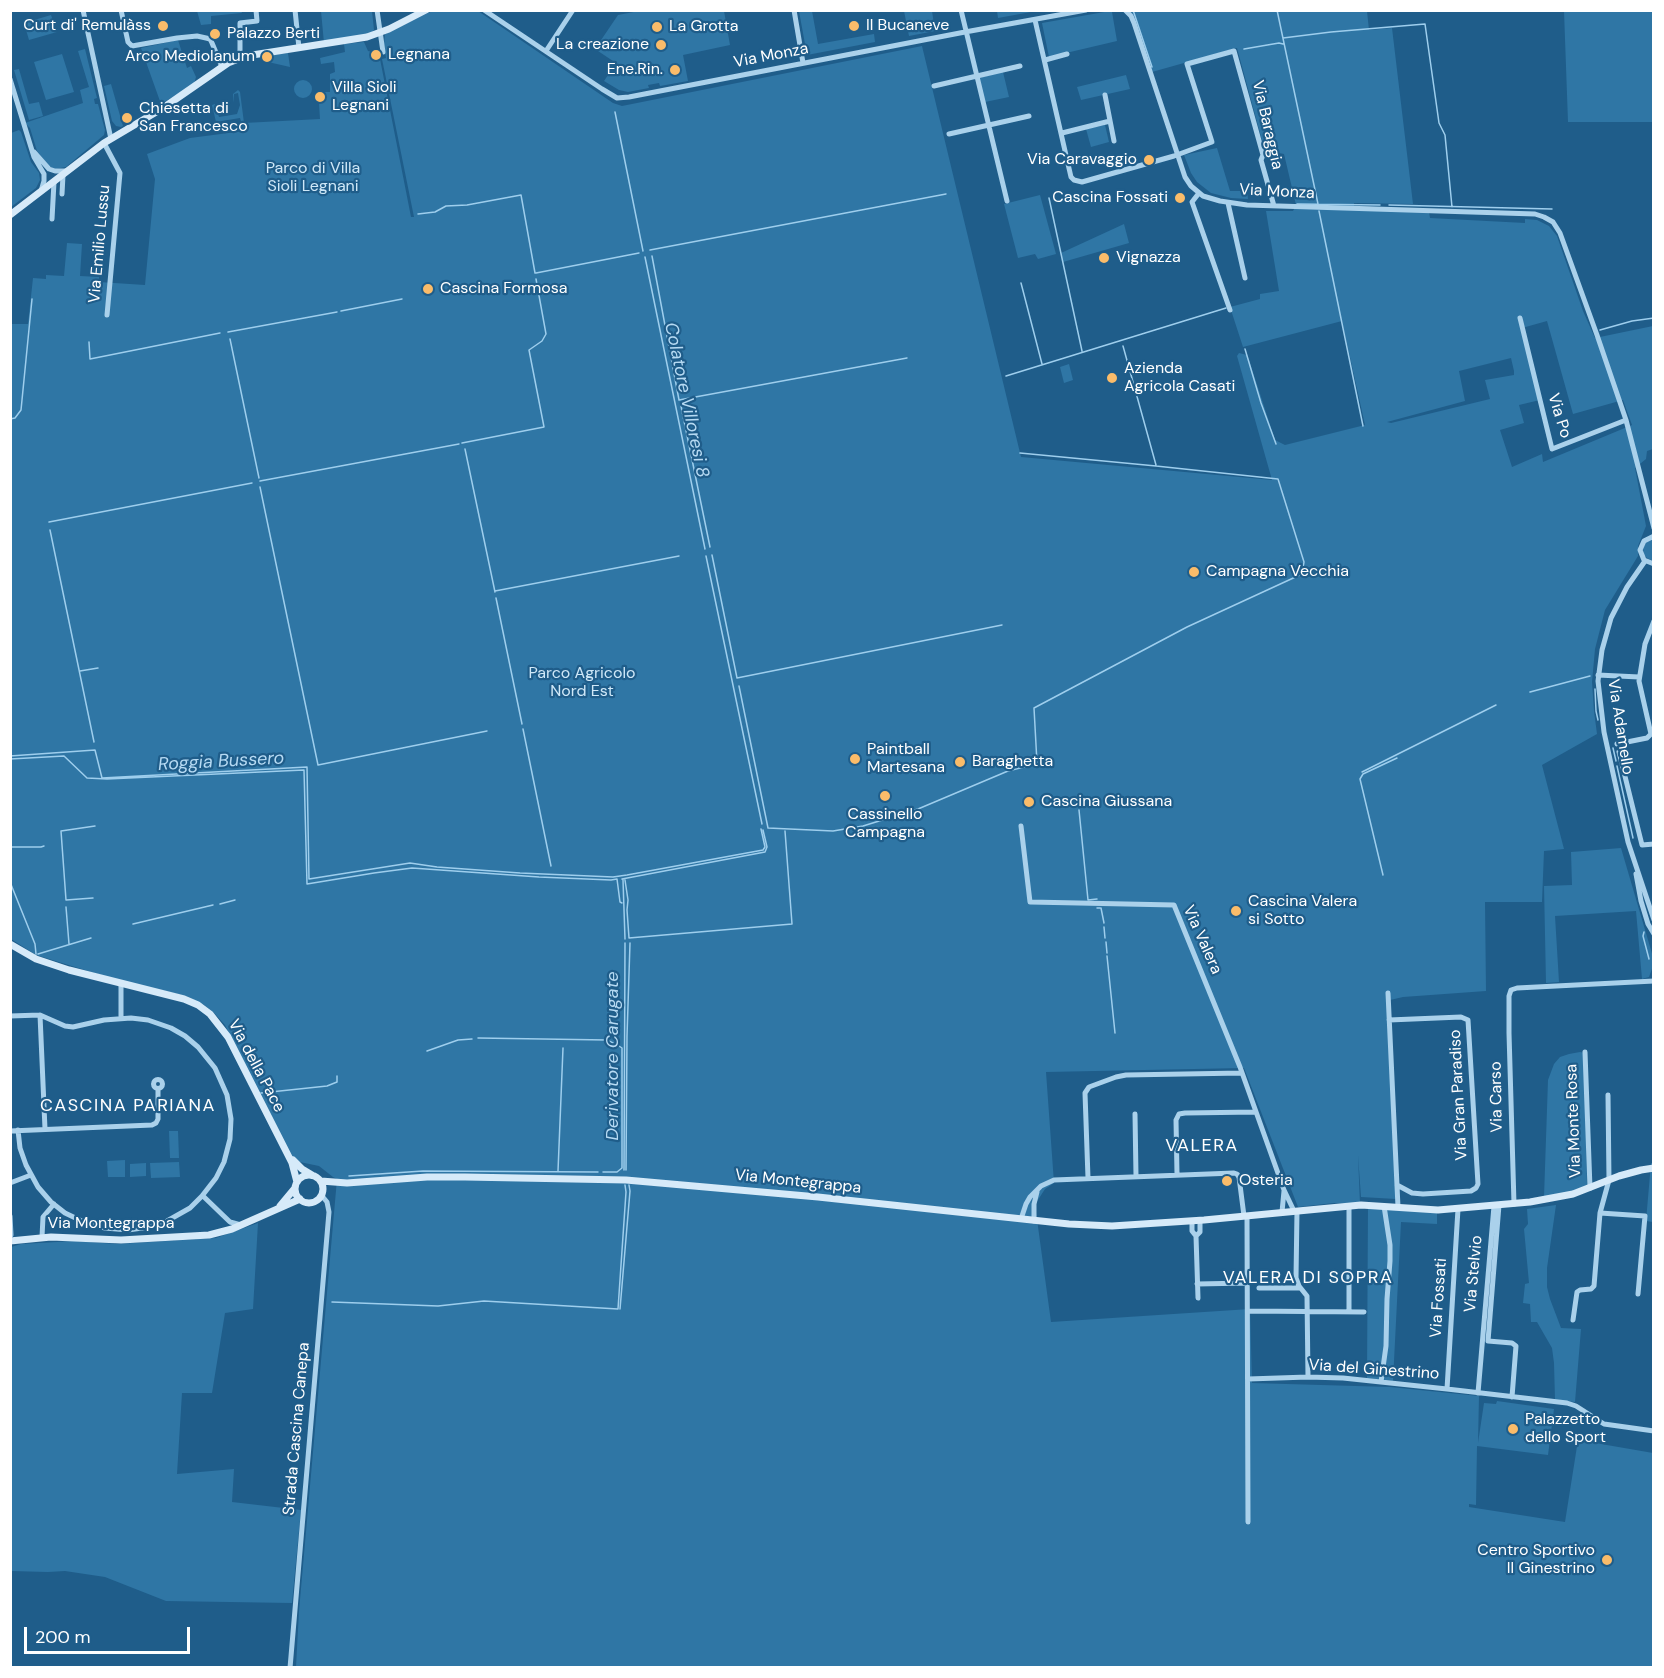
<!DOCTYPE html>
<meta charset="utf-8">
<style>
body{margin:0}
#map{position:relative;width:1664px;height:1678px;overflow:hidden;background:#1f5d8a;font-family:"DM Sans",sans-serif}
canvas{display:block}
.frame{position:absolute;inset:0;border:12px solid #fff;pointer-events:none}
.scale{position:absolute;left:24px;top:1627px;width:166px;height:27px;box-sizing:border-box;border:3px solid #fff;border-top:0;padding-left:8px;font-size:18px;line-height:21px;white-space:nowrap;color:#fff;-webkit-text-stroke:4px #1f5d8a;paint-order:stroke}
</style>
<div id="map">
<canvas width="1664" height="1678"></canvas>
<div class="frame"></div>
<div class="scale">200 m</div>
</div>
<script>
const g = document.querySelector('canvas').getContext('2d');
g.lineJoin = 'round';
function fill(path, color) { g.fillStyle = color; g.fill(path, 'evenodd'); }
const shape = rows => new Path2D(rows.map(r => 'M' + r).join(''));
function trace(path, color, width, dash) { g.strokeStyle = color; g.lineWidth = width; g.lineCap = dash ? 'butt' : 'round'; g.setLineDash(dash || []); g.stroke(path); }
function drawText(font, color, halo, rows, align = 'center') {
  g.font = font + ' "DM Sans",sans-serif'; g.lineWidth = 4.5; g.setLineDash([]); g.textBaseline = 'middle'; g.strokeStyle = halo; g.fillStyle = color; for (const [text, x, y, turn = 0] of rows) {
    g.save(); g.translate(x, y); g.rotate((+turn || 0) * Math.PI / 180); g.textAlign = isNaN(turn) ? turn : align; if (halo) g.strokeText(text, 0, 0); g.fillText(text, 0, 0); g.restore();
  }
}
const green = shape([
 [1030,10,1031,12,998,18,997,11],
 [197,11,241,11,242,13,211,16,211,24,201,25],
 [321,11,372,11,374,30,370,34,324,43],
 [432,11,478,11,613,103,622,106,922,46,1021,457,1272,480,1237,356,1239,353,1247,355,1249,360,1275,440,1285,445,1365,425,1342,321,1243,347,1230,307,1260,299,1260,294,1279,291,1266,211,1293,211,1296,205,1284,154,1279,153,1275,145,1264,148,1237,48,1152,72,1128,11,1367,11,1369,30,1392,28,1413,204,1354,203,1354,207,1429,212,1430,218,1525,223,1525,219,1537,220,1549,226,1557,236,1583,311,1595,338,1653,326,1653,449,1647,451,1646,459,1635,468,1646,526,1638,546,1638,556,1605,610,1595,649,1592,682,1594,711,1597,734,1542,765,1564,849,1544,851,1542,902,1485,902,1486,991,1403,997,1390,1000,1396,1199,1361,1197,1358,1155,1360,1204,1334,1203,1298,1207,1244,1068,1046,1072,1054,1183,1045,1189,1036,1203,1036,1212,1051,1322,1250,1309,1252,1383,1390,1387,1479,1396,1478,1443,1484,1403,1496,1404,1497,1401,1554,1409,1548,1455,1477,1446,1476,1505,1469,1504,1469,1507,1565,1522,1578,1440,1653,1453,1653,1667,296,1667,299,1611,337,1179,333,1177,319,1166,295,1161,282,1143,225,1025,215,1014,204,1005,186,996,114,979,36,955,11,939,10,324,28,324,33,278,46,279,46,275,64,276,67,243,82,244,80,276,99,277,99,282,145,285,155,179,147,154,190,138,244,131,240,118,216,122,212,105,215,104,219,117,237,114,240,105,238,93,234,94,234,103,233,94,238,90,240,92,244,123,320,119,319,103,324,102,323,92,330,92,330,74,335,72,334,62,321,64,320,58,345,52,344,44,364,42,368,51,372,52,374,60,380,59,411,217,414,217,382,59,386,58,384,44,385,34],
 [1547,321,1573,414,1623,400,1632,425,1543,462,1542,454,1512,467,1500,430,1524,423,1519,405,1540,400,1522,328],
 [1511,358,1514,371,1514,375,1485,380,1490,399,1391,423,1387,422,1465,401,1459,371],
 [639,11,724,11,730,45,683,55,688,81,660,86,659,83,648,85,649,88,628,92,619,90,604,81,616,63,595,49,618,15],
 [799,11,812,11,818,44,874,34,875,42,807,55],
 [904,11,932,11,935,31,909,36],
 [1110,11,1112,12,1117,41,1049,57,1042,23],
 [1564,11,1653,11,1653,122,1568,122],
 [51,15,57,32,29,40,24,23],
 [178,40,187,68,191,66,196,77,194,84,161,104,141,48],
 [85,49,97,98,94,99,95,104,98,104,105,130,104,135,66,167,55,169,49,166,37,151,30,128,25,123,83,103,80,90,89,87,78,51],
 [288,53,290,67,268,62,266,58,270,59,271,55],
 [62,54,74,92,46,100,34,62],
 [19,69,29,104,39,102,43,116,29,120,14,70],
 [1003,72,1009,97,985,102,978,78],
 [1126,75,1130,89,1081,100,1077,87],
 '294 89a9 9 0 1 1 18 0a9 9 0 1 1-18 0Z',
 [111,84,123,126,121,127,116,126,112,121,104,86],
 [1105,125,1109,142,1091,147,1086,129],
 [19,130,21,132,31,162,39,173,40,180,36,188,11,207,11,133],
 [1217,148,1230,191,1247,191,1248,199,1231,198,1211,193,1197,182,1191,173,1184,155],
 [1040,195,1056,254,1038,259,1035,254,1018,258,1004,204],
 [1124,224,1129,243,1063,262,1061,253],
 [1069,364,1073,380,1064,383,1060,367],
 [1653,539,1653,561,1647,558,1644,555,1643,549,1646,542],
 [1621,848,1653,957,1653,966,1649,977,1642,979,1636,911,1555,916,1559,982,1546,983,1544,886,1572,885,1571,852],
 [1580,1052,1585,1053,1587,1187,1572,1192,1544,1197,1548,1080,1554,1064,1560,1057,1569,1054],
 [169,1131,178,1131,179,1158,170,1158],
 [125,1160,125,1177,108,1177,107,1161],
 [179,1162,180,1177,151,1178,150,1163],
 [146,1163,146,1176,130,1177,130,1164],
 [1651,1163,1653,1163,1653,1222,1646,1221],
 [1368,1205,1437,1209,1437,1224,1401,1222,1393,1381,1367,1378],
 [1556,1205,1547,1268,1547,1287,1550,1299,1561,1328,1581,1329,1575,1402,1555,1400,1554,1363,1552,1348,1537,1322,1531,1322,1530,1304,1523,1303,1525,1284,1529,1283,1524,1229,1528,1224,1527,1209],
 [258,1223,253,1309,225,1313,212,1393,182,1393,177,1474,234,1469,232,1502,301,1510,292,1603,166,1601,105,1577,65,1571,48,1572,11,1571,11,1247,21,1244,75,1241,117,1244,216,1238]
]);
const stream = shape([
 [1133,10,1152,67],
 [1277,10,1318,204],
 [1283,38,1331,32,1425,24,1439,123,1445,135,1452,207],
 [1244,49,1279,43,1283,44],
 [615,112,643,251],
 [1049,198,1082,351],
 [1297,204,1380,205],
 [1389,205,1552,209],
 [1319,211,1363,426],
 [418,214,435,212,446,206,467,205,521,195,535,273],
 [650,250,946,194],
 [652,256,679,400,907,358],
 [645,257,705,549],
 [536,273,639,253],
 [1021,283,1042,364],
 [341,311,402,299],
 [1600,330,1632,321,1654,318],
 [228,332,337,312],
 [230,339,259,478],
 [89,342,90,359,220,333],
 [1123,346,1156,465],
 [1245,349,1261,403,1276,444],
 [1006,376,1226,308],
 [681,406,710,547],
 [10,419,15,418,21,410,32,299],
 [462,443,544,427,529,350,542,341,546,334,536,279],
 [465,449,495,592],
 [1020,453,1156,466,1278,479,1304,562,1302,574,1187,627,1034,708,1037,763,1033,765],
 [260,481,459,444],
 [260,487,318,765,487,731],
 [49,522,252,483],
 [50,530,94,742],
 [712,555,737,678,1002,625],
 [706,556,762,824],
 [495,591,679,556],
 [496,598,522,724],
 [80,671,98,668],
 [739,686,768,828],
 [1595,689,1596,711,1598,720],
 [1530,692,1590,676],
 [523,729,551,866],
 [1613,748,1616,761],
 [10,756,95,750,102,778,307,767,309,879,410,863,437,867,520,873,613,877,627,875,763,850,765,847,761,829],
 [10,759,64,756,87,778,107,779,304,770,307,884,374,873,412,868,539,877,611,880,617,879],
 [1617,766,1633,838],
 [1362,772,1496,705],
 [1079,810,1088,900,1097,899],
 [768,828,833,831,863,826,918,809,1008,771,1028,766],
 [10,847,41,847,44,846],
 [1383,875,1360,779,1363,774,1397,758],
 [617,879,620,902,622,903],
 [622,879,765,852,767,847,763,830],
 [623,880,625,939],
 [625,880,628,900,627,910,629,938],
 [10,882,35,944,36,954],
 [93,898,66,900,61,831,95,826],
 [220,904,235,900],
 [66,907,69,944],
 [1097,908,1100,908],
 [1101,908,1104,923],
 [133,924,213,905],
 [1104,927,1105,938],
 [1644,932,1643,936,1649,959],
 [629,938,792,924,785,831],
 [1106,942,1107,953],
 [38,954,91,938],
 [1107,956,1115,1033],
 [478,1038,607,1040,613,1043],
 [427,1051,458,1040,472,1039],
 [261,1093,327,1086,337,1082,337,1076],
 [624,1170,625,943],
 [626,1170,627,1036,630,943],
 [558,1171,563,1048],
 [603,1172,617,1172,622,1168,622,1048,619,1046],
 [349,1176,423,1171,598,1172],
 [332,1302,438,1306,484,1301,618,1309,626,1192,625,1185],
 [620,1309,630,1191,629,1185]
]);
const street = shape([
 [83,10,111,139],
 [121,10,128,42,132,46,177,38,197,36,206,38,210,39,212,43,222,67],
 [295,10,299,48],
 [377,10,383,52],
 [484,10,602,89,617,98,629,97,965,32,1086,10],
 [794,10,803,63],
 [961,10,1007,201],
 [1125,10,1131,16,1134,23,1185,177,1191,186,1203,196,1220,201,1247,205,1535,214,1544,217,1553,222,1560,233,1597,335,1626,420,1654,528],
 [1035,20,1071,177,1074,180,1082,182,1174,156,1212,142,1187,64,1234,51,1263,155,1261,160,1274,206],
 [546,51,573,10],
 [240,58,240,23,257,21,256,10],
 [1045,60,1067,54],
 [10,79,34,157,44,174,44,181,41,191],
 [934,86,1020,66],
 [1105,95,1114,141],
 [1062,133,1110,121],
 [949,134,1029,116],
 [104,143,120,173,107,315],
 [34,152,49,169,55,171,68,171],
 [1199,193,1192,202,1230,310],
 [62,194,63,175],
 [1228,203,1245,278],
 [52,219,54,182],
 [1520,318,1552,449,1626,420],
 [1654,536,1644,541,1640,550,1644,560,1654,564],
 [1645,561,1627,587,1611,618,1602,650,1598,681,1604,732,1628,842,1654,920],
 [1598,675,1639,677],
 [1617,744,1647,738,1651,734,1639,681,1645,644,1654,621],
 [1619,752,1642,845,1654,844],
 [1021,826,1030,902,1174,905,1240,1067,1284,1190,1294,1211],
 [1636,874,1641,901,1648,924,1654,934],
 [121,983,121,1018],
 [1388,993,1398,1207],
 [40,1015,45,1129],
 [10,1016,40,1015,65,1026,73,1027,104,1020,131,1018,148,1020,171,1028,185,1036,198,1047,215,1068,227,1095,231,1119,230,1139,224,1162,216,1178,202,1196,190,1208,167,1221,149,1227,128,1230,105,1228,86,1223,65,1213,51,1202,38,1187,26,1165,20,1148,18,1130],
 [1389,1020,1461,1017,1468,1020,1478,1184,1476,1188,1471,1191,1423,1194,1412,1193,1397,1185],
 [1585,1052,1590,1188],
 '153.5 1084a4.5 4.5 0 1 1 9 0a4.5 4.5 0 1 1-9 0Z',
 [1135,1114,1136,1176],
 [10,1131,152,1125,156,1123,158,1119,158,1089],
 [1177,1174,1176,1120,1179,1114,1185,1113,1256,1112],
 [1088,1178,1085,1093,1089,1087,1116,1077,1126,1075,1242,1073],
 [10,1183,31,1175],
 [203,1196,230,1222,241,1225],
 [1514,1204,1509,1033,1509,996,1511,990,1517,988,1654,981],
 [1499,1205,1488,1341,1512,1343,1516,1346,1512,1397],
 [1297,1211,1296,1278,1299,1286,1307,1296,1308,1377],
 [1282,1212,1284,1191],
 [1600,1213,1645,1216,1638,1294],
 [10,1216,11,1235],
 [1247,1216,1248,1522],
 [1021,1219,1026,1204,1030,1197,1041,1186,1054,1180,1234,1173,1237,1174,1239,1177,1244,1216],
 [1034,1221,1034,1204,1037,1192],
 [1192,1221,1192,1231,1196,1236,1200,1232,1200,1221],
 [1196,1236,1198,1298],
 [42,1237,43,1217,54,1204],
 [1197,1284,1248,1283],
 [1259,1288,1300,1288],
 [1248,1311,1364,1312],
 [1349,1312,1349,1207],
 [1573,1320,1577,1292,1580,1290,1591,1289,1594,1286,1600,1213,1609,1180,1608,1095],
 [1248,1379,1308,1377,1343,1378,1447,1389,1567,1403,1576,1406,1604,1424,1654,1431],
 [1381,1382,1386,1346,1387,1299,1390,1261,1390,1245,1384,1206],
 [1447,1389,1458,1209],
 [1478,1393,1494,1206],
 [290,1668,329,1212,327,1202,322,1196]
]);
const secondary = shape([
 [10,215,104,143,163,108,228,63,246,56,367,37,389,29,426,10],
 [10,944,36,959,69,970,184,999,198,1005,210,1014,228,1037,292,1163,297,1182],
 [293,1160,302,1169,312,1175],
 '295 1189a14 14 0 1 1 28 0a14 14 0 1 1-28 0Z',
 [321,1181,347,1183,427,1177,465,1177,626,1180,818,1197,1069,1224,1112,1226,1204,1220,1361,1205,1438,1210,1530,1202,1573,1194,1619,1176,1641,1170,1654,1168],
 [280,1206,295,1188],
 [10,1241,51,1237,121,1240,209,1235,232,1229,300,1199]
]);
const markers = [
 [163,26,6,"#fabc6a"],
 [854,26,6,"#fabc6a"],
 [657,27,6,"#fabc6a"],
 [215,34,6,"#fabc6a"],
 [661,45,6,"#fabc6a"],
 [376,55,6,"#fabc6a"],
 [267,57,6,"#fabc6a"],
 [675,70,6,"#fabc6a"],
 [320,97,6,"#fabc6a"],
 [127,118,6,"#fabc6a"],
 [1149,160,6,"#fabc6a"],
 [1180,198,6,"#fabc6a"],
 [1104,258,6,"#fabc6a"],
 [428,289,6,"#fabc6a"],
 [1112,378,6,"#fabc6a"],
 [1194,572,6,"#fabc6a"],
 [855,759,6,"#fabc6a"],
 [960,762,6,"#fabc6a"],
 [885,796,6,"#fabc6a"],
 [1029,802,6,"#fabc6a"],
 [1236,911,6,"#fabc6a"],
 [1227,1181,6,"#fabc6a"],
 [1513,1429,6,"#fabc6a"],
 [1607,1560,6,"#fabc6a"]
];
const poiNames = [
 ["Curt di' Remulàss",151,26,"right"],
 ["Il Bucaneve",866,26],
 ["La Grotta",669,27],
 ["Palazzo Berti",227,34],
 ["La creazione",649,45,"right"],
 ["Legnana",388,55],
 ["Arco Mediolanum",255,57,"right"],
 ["Ene.Rin.",663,70,"right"],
 ["Villa Sioli",332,88],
 ["Legnani",332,106],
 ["Chiesetta di",139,109],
 ["San Francesco",139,127],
 ["Via Caravaggio",1137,160,"right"],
 ["Cascina Fossati",1168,198,"right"],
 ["Vignazza",1116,258],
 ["Cascina Formosa",440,289],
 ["Azienda",1124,369],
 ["Agricola Casati",1124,387],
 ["Campagna Vecchia",1206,572],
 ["Paintball",867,750],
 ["Martesana",867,768],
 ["Baraghetta",972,762],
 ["Cascina Giussana",1041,802],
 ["Cassinello",885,815,"center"],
 ["Campagna",885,833,"center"],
 ["Cascina Valera",1248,902],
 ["si Sotto",1248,920],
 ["Osteria",1239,1181],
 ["Palazzetto",1525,1420],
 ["dello Sport",1525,1438],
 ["Centro Sportivo",1595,1551,"right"],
 ["Il Ginestrino",1595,1569,"right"]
];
const streetNames = [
 ["Via Monza",771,56,-11],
 ["Via Baraggia",1267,125,77],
 ["Via Monza",1277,192,3],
 ["Via Emilio Lussu",100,244,-85],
 ["Via Po",1559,416,73],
 ["Via Adamello",1620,727,81],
 ["Via Valera",1202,940,66],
 ["Via della Pace",256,1066,62],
 ["Via Gran Paradiso",1459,1095,-93],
 ["Via Carso",1497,1097,-91],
 ["Via Monte Rosa",1574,1121,-92],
 ["Via Montegrappa",798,1182,6],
 ["Via Montegrappa",111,1224],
 ["Via Stelvio",1474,1274,-85],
 ["Via Fossati",1439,1298,-86],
 ["Via del Ginestrino",1374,1370,4],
 ["Strada Cascina Canepa",297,1429,-85]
];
const parkNames = [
 ["Parco di Villa",313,169],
 ["Sioli Legnani",313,187],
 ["Parco Agricolo",582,674],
 ["Nord Est",582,692]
];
const waterNames = [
 ["Colatore Villoresi 8",686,400,78],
 ["Roggia Bussero",221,762,-3],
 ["Derivatore Carugate",613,1056,-90]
];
const neighbourhoodNames = [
 ["CASCINA PARIANA",128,1106],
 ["VALERA",1202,1146],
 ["VALERA DI SOPRA",1308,1278]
];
fill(green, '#2f76a5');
trace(stream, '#9eceed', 1.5);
trace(street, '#aad1eb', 5);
trace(secondary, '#d6eaf9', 7);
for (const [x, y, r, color] of markers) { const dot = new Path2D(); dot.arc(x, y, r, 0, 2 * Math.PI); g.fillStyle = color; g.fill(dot); trace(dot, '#1f5d8a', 2); }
drawText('16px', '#fff', '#1f5d8a', poiNames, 'left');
drawText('16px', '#fff', '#1f5d8a', streetNames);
drawText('16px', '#cfe8f8', '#1f5d8a', parkNames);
drawText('italic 18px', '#b6daf3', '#1f5d8a', waterNames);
g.letterSpacing = '1.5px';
drawText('18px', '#fff', '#1f5d8a', neighbourhoodNames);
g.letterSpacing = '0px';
</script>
